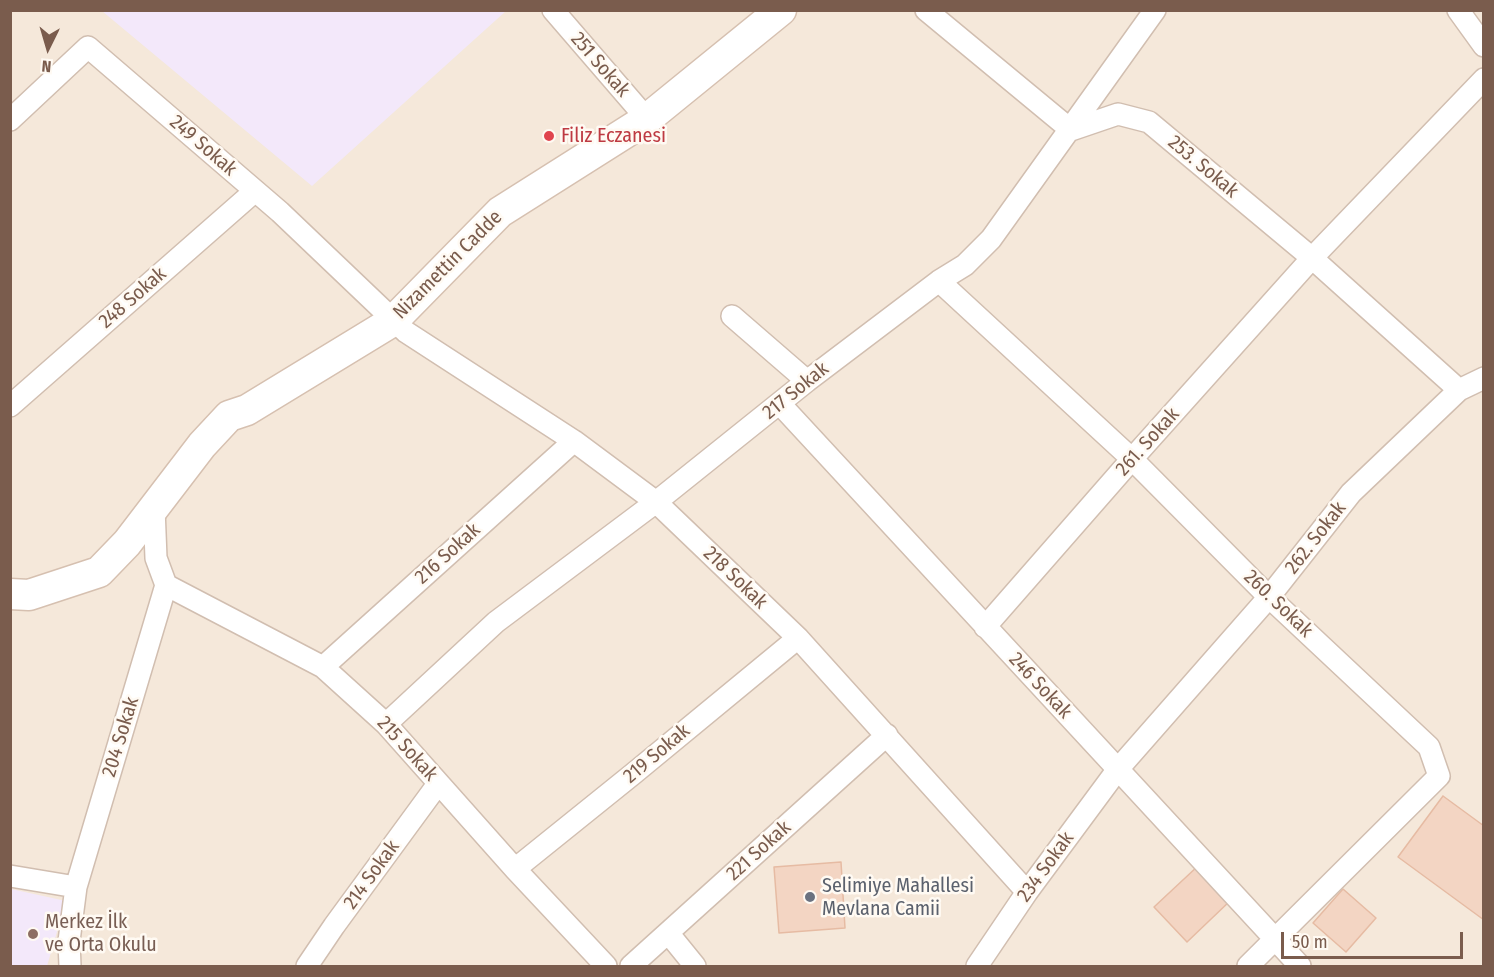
<!DOCTYPE html>
<meta charset="utf-8">
<style>
body{margin:0}
#map{position:relative;width:1494px;height:977px;overflow:hidden;background:#fdf6ec;font-family:"Fira Sans Condensed",sans-serif}
canvas{display:block}
.frame{position:absolute;inset:0;border:12px solid #7a5c4d;pointer-events:none}
.north{position:absolute;left:18px;top:18px;width:60px;height:60px;-webkit-text-stroke:4px #fffaf3;paint-order:stroke;rotate:185deg;font-size:16px;font-weight:700;line-height:24px;text-align:center;color:#7a5c4d}
.north::after{content:'';display:block;margin:auto;width:21px;height:27px;background:#7a5c4d;clip-path:polygon(50% 0,100% 100%,50% 72%,0 100%)}
.scale{position:absolute;left:1281px;top:932px;width:182px;height:27px;box-sizing:border-box;border:3px solid #7a5c4d;border-top:0;padding-left:8px;font-size:18px;line-height:21px;white-space:nowrap;color:#7a5c4d;-webkit-text-stroke:4px #fffaf3;paint-order:stroke}
</style>
<div id="map">
<canvas width="1494" height="977"></canvas>
<div class="frame"></div>
<div class="north">N</div>
<div class="scale">50 m</div>
</div>
<script>
const g = document.querySelector('canvas').getContext('2d');
g.lineJoin = 'round';
function fill(path, color) { g.fillStyle = color; g.fill(path, 'evenodd'); }
const shape = rows => new Path2D(rows.map(r => 'M' + r).join(''));
function trace(path, color, width, dash) { g.strokeStyle = color; g.lineWidth = width; g.lineCap = dash ? 'butt' : 'round'; g.setLineDash(dash || []); g.stroke(path); }
function drawText(font, color, halo, rows, align = 'center') {
  g.font = font + ' "Fira Sans Condensed",sans-serif'; g.lineWidth = 5; g.setLineDash([]); g.textBaseline = 'middle'; g.strokeStyle = halo; g.fillStyle = color; for (const [text, x, y, turn = 0] of rows) {
    g.save(); g.translate(x, y); g.rotate((+turn || 0) * Math.PI / 180); g.textAlign = isNaN(turn) ? turn : align; if (halo) g.strokeText(text, 0, 0); g.fillText(text, 0, 0); g.restore();
  }
}
const residential = shape([
 [11,11,1483,11,1483,966,11,966]
]);
const education = shape([
 [102,11,506,11,312,186],
 [11,889,66,901,47,966,11,966]
]);
const building = shape([
 [1443,796,1484,826,1484,920,1398,857,1443,796],
 [841,862,845,928,779,933,774,867,841,862],
 [1199,865,1231,900,1187,942,1154,907,1199,865],
 [1343,889,1376,918,1346,952,1313,923,1343,889]
]);
const street = shape([
 [553,10,647,119],
 [926,10,1071,130,1118,114,1149,122,1312,258,1459,390],
 [1458,10,1484,46],
 [10,120,88,47,280,212,406,332,574,441,656,502,798,638,1027,892],
 [939,281,1132,459,1269,597,1429,747,1439,776,1248,966],
 [732,316,807,381],
 [780,404,1300,966],
 [10,406,255,191],
 [166,585,323,667,386,724,515,869,606,966],
 [985,627,1132,459,1312,258,1484,79],
 [323,667,574,441],
 [386,724,496,622,656,502,807,381,939,281,965,265,991,239,1155,10],
 [515,869,633,774,798,638],
 [10,876,76,887],
 [669,934,695,966],
 [70,966,69,941,76,887,166,585,156,558,154,508],
 [307,966,334,926,438,784],
 [631,966,887,735],
 [977,966,1027,892,1118,769,1269,597,1351,493,1459,390,1484,378]
]);
const secondary = shape([
 [10,594,29,595,99,572,127,543,202,445,229,416,247,410,393,321,500,212,647,119,781,10]
]);
const markers = [
 [549,136,6,"#e0444e"],
 [810,897,6,"#6b7280"],
 [33,934,6,"#8d6e63"]
];
const streetNames = [
 ["251 Sokak",600,65,49],
 ["249 Sokak",203,146,41],
 ["253. Sokak",1203,167,40],
 ["Nizamettin Cadde",448,265,-45],
 ["248 Sokak",133,298,-41],
 ["217 Sokak",796,391,-39],
 ["261. Sokak",1148,442,-48],
 ["262. Sokak",1316,538,-52],
 ["216 Sokak",448,554,-42],
 ["218 Sokak",735,578,44],
 ["260. Sokak",1278,604,44],
 ["246 Sokak",1040,686,47],
 ["204 Sokak",121,737,-73],
 ["215 Sokak",407,749,48],
 ["219 Sokak",657,754,-40],
 ["221 Sokak",759,851,-42],
 ["234 Sokak",1046,867,-54],
 ["214 Sokak",372,875,-54]
];
const healthNames = [
 ["Filiz Eczanesi",561,136]
];
const worshipNames = [
 ["Selimiye Mahallesi",822,886],
 ["Mevlana Camii",822,909]
];
const educationNames = [
 ["Merkez İlk",45,922],
 ["ve Orta Okulu",45,945]
];
fill(residential, '#f5e8da');
fill(education, '#f3e8fa');
fill(building, '#f3d5c3');
trace(building, '#e6bba3', 1.5);
trace(street, '#d1beb0', 24);
trace(secondary, '#d6c0b0', 33);
trace(street, '#fff', 21);
trace(secondary, '#fff', 30);
for (const [x, y, r, color] of markers) { const dot = new Path2D(); dot.arc(x, y, r, 0, 2 * Math.PI); g.fillStyle = color; g.fill(dot); trace(dot, '#fffaf3', 2); }
drawText('20px', '#7a5c4d', '#fffaf3', streetNames);
drawText('20px', '#be3a42', '#fffaf3', healthNames, 'left');
drawText('20px', '#5b616d', '#fffaf3', worshipNames, 'left');
drawText('20px', '#785e54', '#fffaf3', educationNames, 'left');
</script>
